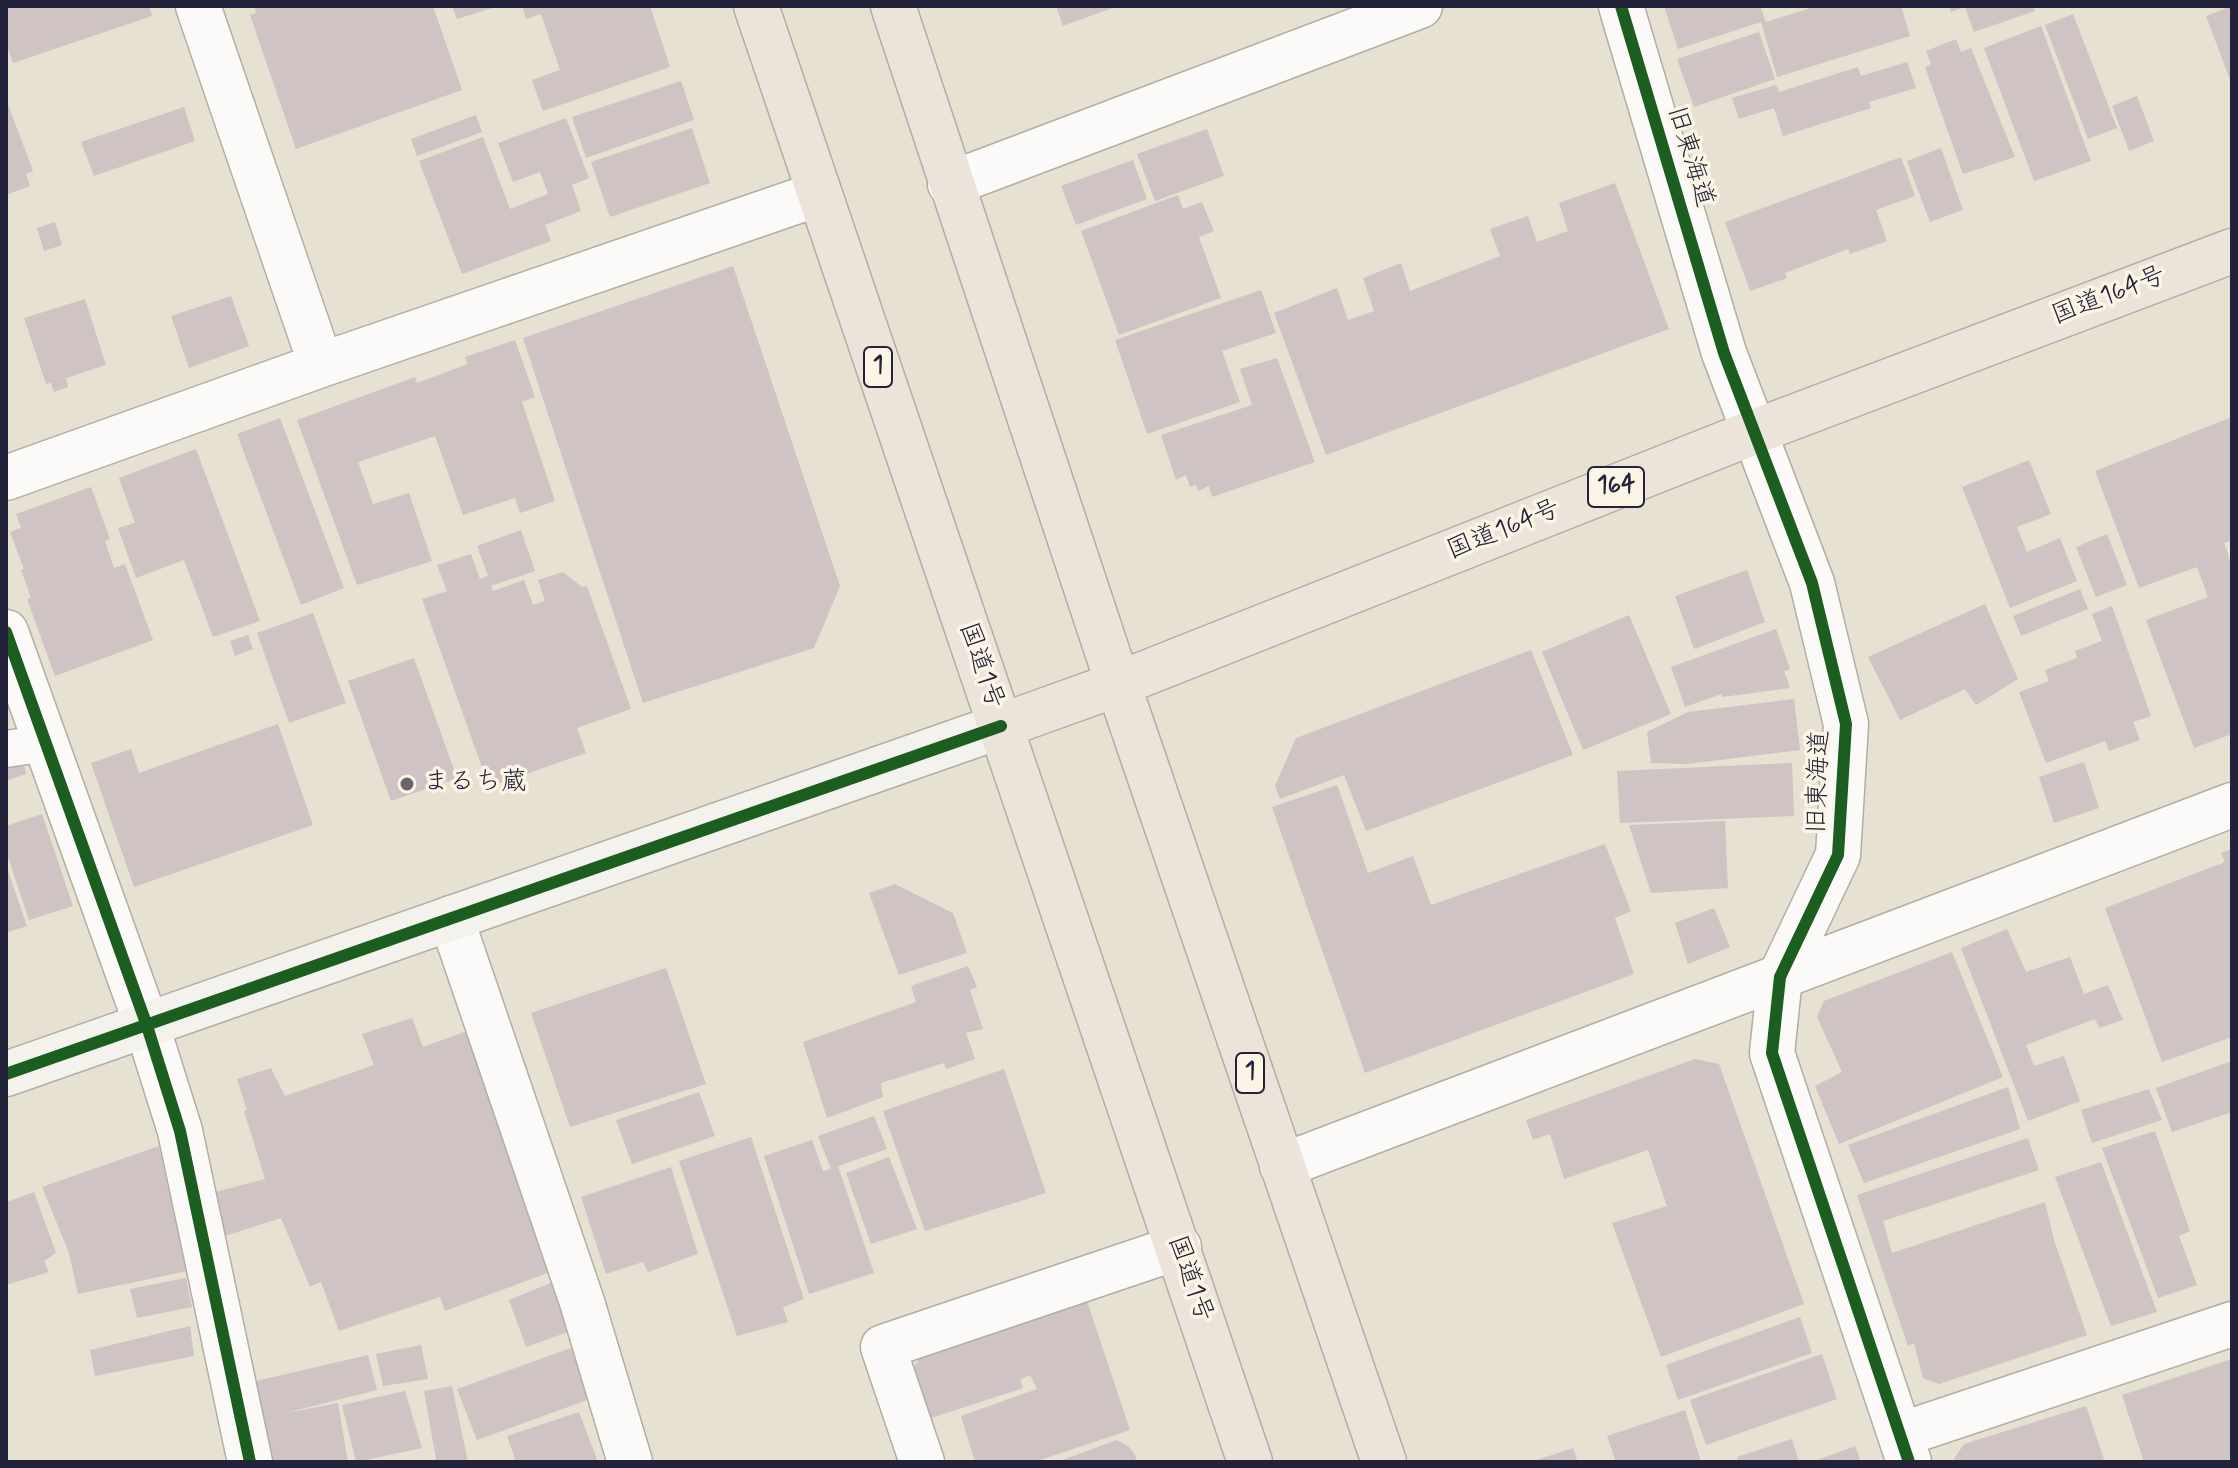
<!DOCTYPE html>
<meta charset="utf-8">
<style>
body{margin:0}
#map{position:relative;width:2238px;height:1468px;overflow:hidden;background:#e6e1d0;font-family:Mynerve,sans-serif}
canvas{display:block}
.frame{position:absolute;inset:0;border:8px solid #22223b;pointer-events:none}
</style>
<div id="map">
<canvas width="2238" height="1468"></canvas>
<div class="frame"></div>
</div>
<script>
const g = document.querySelector('canvas').getContext('2d');
g.lineJoin = 'round';
function fill(path, color) { g.fillStyle = color; g.fill(path, 'evenodd'); }
const shape = rows => new Path2D(rows.map(r => 'M' + r).join(''));
function trace(path, color, width, dash) { g.strokeStyle = color; g.lineWidth = width; g.lineCap = dash ? 'butt' : 'round'; g.setLineDash(dash || []); g.stroke(path); }
function drawText(font, color, halo, rows, align = 'center') {
  g.font = font + ' Mynerve,"Klee One",sans-serif'; g.lineWidth = 7; g.setLineDash([]); g.textBaseline = 'middle'; g.strokeStyle = halo; g.fillStyle = color; for (const [text, x, y, turn = 0] of rows) {
    g.save(); g.translate(x, y); g.rotate((+turn || 0) * Math.PI / 180); g.textAlign = isNaN(turn) ? turn : align; if (halo) g.strokeText(text, 0, 0); g.fillText(text, 0, 0); g.restore();
  }
}
const building = shape([
 [13,6,149,6,152,16,13,63,6,43,6,8],
 [254,6,433,6,462,90,296,149,250,15,256,13],
 [452,6,494,6,495,7,457,19],
 [522,6,650,6,670,67,543,111,532,80,560,70,541,14,526,19],
 [1056,6,1118,6,1063,26],
 [1664,6,1760,6,1766,22,1817,6,1901,6,1910,36,1777,77,1761,22,1678,49],
 [1949,6,2033,6,2035,11,1974,32,1965,7,1951,12],
 [2232,6,2232,85,2206,16],
 [2073,14,2117,128,2088,139,2045,25],
 [2041,26,2091,161,2034,181,1984,48],
 [1759,32,1775,79,1694,107,1677,59],
 [1956,39,1961,52,1971,48,2015,157,1963,174,1925,67,1931,64,1926,51],
 [1907,62,1916,88,1869,102,1871,108,1783,136,1774,108,1739,119,1732,98,1776,85,1779,92,1858,67,1861,76],
 [681,81,694,120,586,158,572,117],
 [2137,96,2154,141,2129,151,2112,106],
 [6,99,33,171,26,174,30,186,6,195],
 [184,107,195,141,94,176,81,142],
 [476,115,482,132,417,156,411,139],
 [566,118,589,178,572,185,581,211,545,225,551,241,462,274,419,161,483,137,510,209,548,194,540,172,513,182,498,143],
 [692,128,710,183,610,217,591,162],
 [1207,129,1224,176,1155,201,1137,154],
 [1941,148,1963,210,1930,222,1907,161],
 [1901,157,1915,196,1876,210,1887,241,1850,254,1848,249,1785,273,1787,278,1750,291,1725,222],
 [1133,160,1147,199,1076,225,1061,186],
 [1615,183,1669,329,1326,455,1274,313,1337,288,1348,320,1374,311,1363,278,1401,263,1410,291,1500,256,1490,229,1528,216,1537,242,1568,231,1559,203],
 [1178,195,1183,209,1202,202,1214,231,1199,237,1221,298,1119,335,1081,231],
 [55,222,62,245,44,251,37,228],
 [733,266,840,586,814,648,643,703,523,338],
 [1261,290,1276,333,1222,351,1240,402,1147,434,1115,340],
 [231,296,249,346,189,368,171,316],
 [85,299,106,365,66,378,68,387,54,392,51,383,46,384,24,318],
 [515,340,535,397,522,402,555,501,520,513,515,498,463,515,435,436,358,462,373,504,409,493,432,561,357,585,297,420,415,377,417,383,468,364,465,357],
 [1277,358,1315,462,1212,497,1209,486,1198,491,1196,485,1190,487,1186,475,1176,480,1161,435,1252,405,1240,369],
 [2232,417,2232,540,2224,543,2232,566,2232,734,2194,748,2146,620,2208,597,2197,567,2139,588,2095,471],
 [280,418,344,588,301,605,237,434],
 [196,449,260,621,213,637,184,560,136,578,118,528,135,523,119,478],
 [2029,460,2051,514,2017,527,2027,552,2060,538,2077,581,2010,608,1962,487],
 [91,487,110,539,105,541,114,568,125,564,153,640,55,676,27,599,31,598,21,570,24,569,10,532,21,528,16,514],
 [521,530,535,571,491,586,493,591,524,580,533,605,545,601,538,580,563,572,582,587,587,586,631,709,577,728,586,753,489,787,422,599,447,591,437,565,471,554,480,579,488,576,477,546],
 [2107,534,2127,585,2096,597,2076,547],
 [1747,570,1765,622,1694,649,1675,596],
 [2080,589,2088,609,2021,636,2013,616],
 [1985,604,2018,679,1976,705,1965,689,1900,720,1868,657],
 [2112,606,2151,716,2133,722,2140,740,2109,751,2105,741,2046,763,2019,692,2049,681,2045,670,2077,658,2075,651,2102,641,2092,614],
 [313,613,346,703,289,723,257,633],
 [1629,615,1671,714,1583,750,1542,652],
 [1776,629,1790,669,1784,671,1790,688,1723,697,1721,694,1685,707,1671,667],
 [248,635,253,649,235,656,230,641],
 [1531,650,1573,755,1366,831,1344,775,1280,799,1275,786,1296,738],
 [414,658,457,778,391,801,348,681],
 [1794,699,1800,750,1687,764,1651,763,1647,732,1688,712],
 [278,724,313,825,134,887,91,763,131,749,139,773],
 [23,761,26,774,6,781,6,764],
 [2084,762,2099,808,2054,823,2039,777],
 [1792,763,1794,816,1620,823,1617,771],
 [1337,785,1368,873,1413,856,1431,905,1605,844,1631,911,1615,918,1634,974,1365,1073,1272,807],
 [42,814,73,906,29,920,6,851,6,826],
 [1725,821,1728,888,1651,893,1629,825],
 [2232,849,2232,1037,2162,1062,2105,908,2225,862,2221,853],
 [6,865,27,926,6,933],
 [895,884,953,913,967,953,899,975,869,893],
 [1714,908,1730,947,1688,964,1675,923],
 [2007,929,2026,972,2070,957,2084,994,2108,985,2123,1020,2099,1028,2095,1019,2026,1045,2034,1066,2064,1056,2080,1101,2028,1121,1961,948],
 [1952,952,2003,1077,1839,1144,1815,1086,1842,1072,1817,1017,1824,1001],
 [968,966,977,987,970,990,983,1029,966,1033,975,1059,946,1069,944,1063,881,1083,883,1097,827,1118,803,1042,916,1002,911,986],
 [666,968,706,1084,570,1127,531,1013],
 [412,1018,423,1047,467,1031,550,1272,445,1311,440,1297,339,1331,321,1282,310,1287,281,1218,225,1236,215,1192,265,1179,244,1111,247,1110,237,1079,271,1068,285,1096,374,1065,362,1034],
 [1695,1059,1719,1064,1804,1304,1661,1357,1612,1223,1667,1206,1648,1150,1564,1179,1550,1134,1533,1140,1526,1120],
 [2232,1061,2232,1112,2172,1132,2156,1088],
 [1004,1069,1046,1193,925,1231,883,1111],
 [2008,1087,2020,1129,1864,1183,1848,1145],
 [2149,1089,2162,1120,2092,1143,2081,1110],
 [699,1092,715,1136,632,1164,616,1120],
 [874,1116,887,1149,838,1166,874,1273,809,1294,764,1156,812,1140,823,1171,831,1169,818,1136],
 [2155,1131,2190,1231,2179,1236,2197,1285,2158,1298,2102,1148],
 [751,1137,804,1299,783,1307,788,1322,737,1336,679,1161],
 [2028,1138,2039,1170,1883,1221,1892,1253,2045,1202,2054,1240,2087,1335,1939,1384,1923,1378,1914,1343,1908,1346,1857,1195],
 [159,1146,187,1271,78,1294,69,1253,42,1187],
 [889,1157,917,1229,871,1244,846,1173],
 [2101,1162,2157,1312,2111,1326,2055,1177],
 [671,1167,698,1254,648,1272,643,1262,606,1274,581,1197],
 [34,1192,56,1253,44,1261,49,1272,6,1285,6,1202],
 [186,1278,192,1307,137,1318,130,1289],
 [553,1282,568,1332,526,1347,509,1300],
 [1087,1301,1130,1430,1034,1462,975,1462,961,1416,1037,1389,1030,1375,1020,1380,1023,1388,928,1419,909,1374,921,1356],
 [1800,1317,1812,1353,1678,1400,1666,1365],
 [190,1326,194,1356,95,1376,90,1350],
 [421,1345,428,1379,383,1386,376,1354],
 [571,1348,590,1399,477,1440,457,1389],
 [1822,1354,1837,1399,1706,1445,1690,1400],
 [368,1355,377,1390,281,1414,338,1403,348,1462,272,1462,256,1381],
 [2232,1359,2232,1462,2144,1462,2122,1395],
 [452,1386,468,1462,426,1462,436,1459,424,1391],
 [405,1391,422,1448,356,1462,342,1405],
 [2086,1406,2105,1462,1955,1462,1954,1459,1964,1444],
 [1685,1410,1701,1462,1616,1462,1607,1436],
 [579,1412,598,1462,516,1462,507,1436],
 [1792,1439,1799,1462,1739,1462,1737,1457],
 [1117,1440,1128,1446,1136,1456,1135,1462,1057,1462],
 [1855,1446,1861,1462,1812,1462],
 [1573,1448,1578,1462,1534,1462,1534,1461]
]);
const lane = shape([
 [6,749,47,743]
]);
const street = shape([
 [198,6,321,365],
 [1621,6,1724,353,1812,583,1846,724,1838,855,1780,977,1772,1053,1909,1462],
 [950,184,1420,6],
 [6,478,321,365,818,194],
 [6,632,147,1026,180,1131,250,1462],
 [451,918,582,1302,630,1462],
 [1282,1166,2232,805],
 [1900,1435,2232,1324],
 [922,1462,883,1347,1179,1247]
]);
const secondary = shape([
 [6,1074,1001,726]
]);
const highway = shape([
 [756,6,1250,1462],
 [893,6,1118,684,1384,1462],
 [1001,726,1118,684,1754,432,2232,251]
]);
const cycleway = shape([
 [1621,6,1724,353,1812,583,1846,724,1838,855,1780,977,1772,1053,1909,1462],
 [6,632,147,1026,180,1131,250,1462],
 [6,1074,1001,726]
]);
const markers = [
 [407,784,8,"#67656f"]
];
const shields = [
 [878,367,28],
 [1616,487,56],
 [1250,1073,28]
];
const shieldNames = [
 ["1",878,367],
 ["164",1616,487],
 ["1",1250,1073]
];
const streetNames = [
 ["旧東海道",1689,157,73],
 ["国道164号",2109,297,-21],
 ["国道164号",1504,531,-22],
 ["国道1号",980,666,71],
 ["旧東海道",1820,782,-88],
 ["国道1号",1189,1279,71]
];
const poiNames = [
 ["まるち蔵",423,784]
];
fill(building, '#cfc3c4');
trace(lane, '#b1aea6', 39);
trace(street, '#b1aea6', 47);
trace(secondary, '#b1aea6', 47);
trace(highway, '#b1aea6', 47);
trace(lane, '#fbfaf8', 36);
trace(street, '#fbfaf8', 44);
trace(secondary, '#f4f2ed', 44);
trace(highway, '#ece4db', 44);
trace(cycleway, '#1b5e20', 12);
for (const [x, y, r, color] of markers) { const dot = new Path2D(); dot.arc(x, y, r, 0, 2 * Math.PI); g.fillStyle = color; g.fill(dot); trace(dot, '#fcf5e5', 3); }
for (const [x, y, w] of shields) { const box = new Path2D(); box.roundRect(x - w / 2, y - 20, w, 40, 6); g.fillStyle = '#fcf5e5'; g.fill(box); trace(box, '#22223b', 2); }
drawText('bold 24px', '#22223b', null, shieldNames);
drawText('26px', '#22223b', '#fcf5e5', streetNames);
drawText('26px', '#22223b', '#fcf5e5', poiNames, 'left');
</script>
